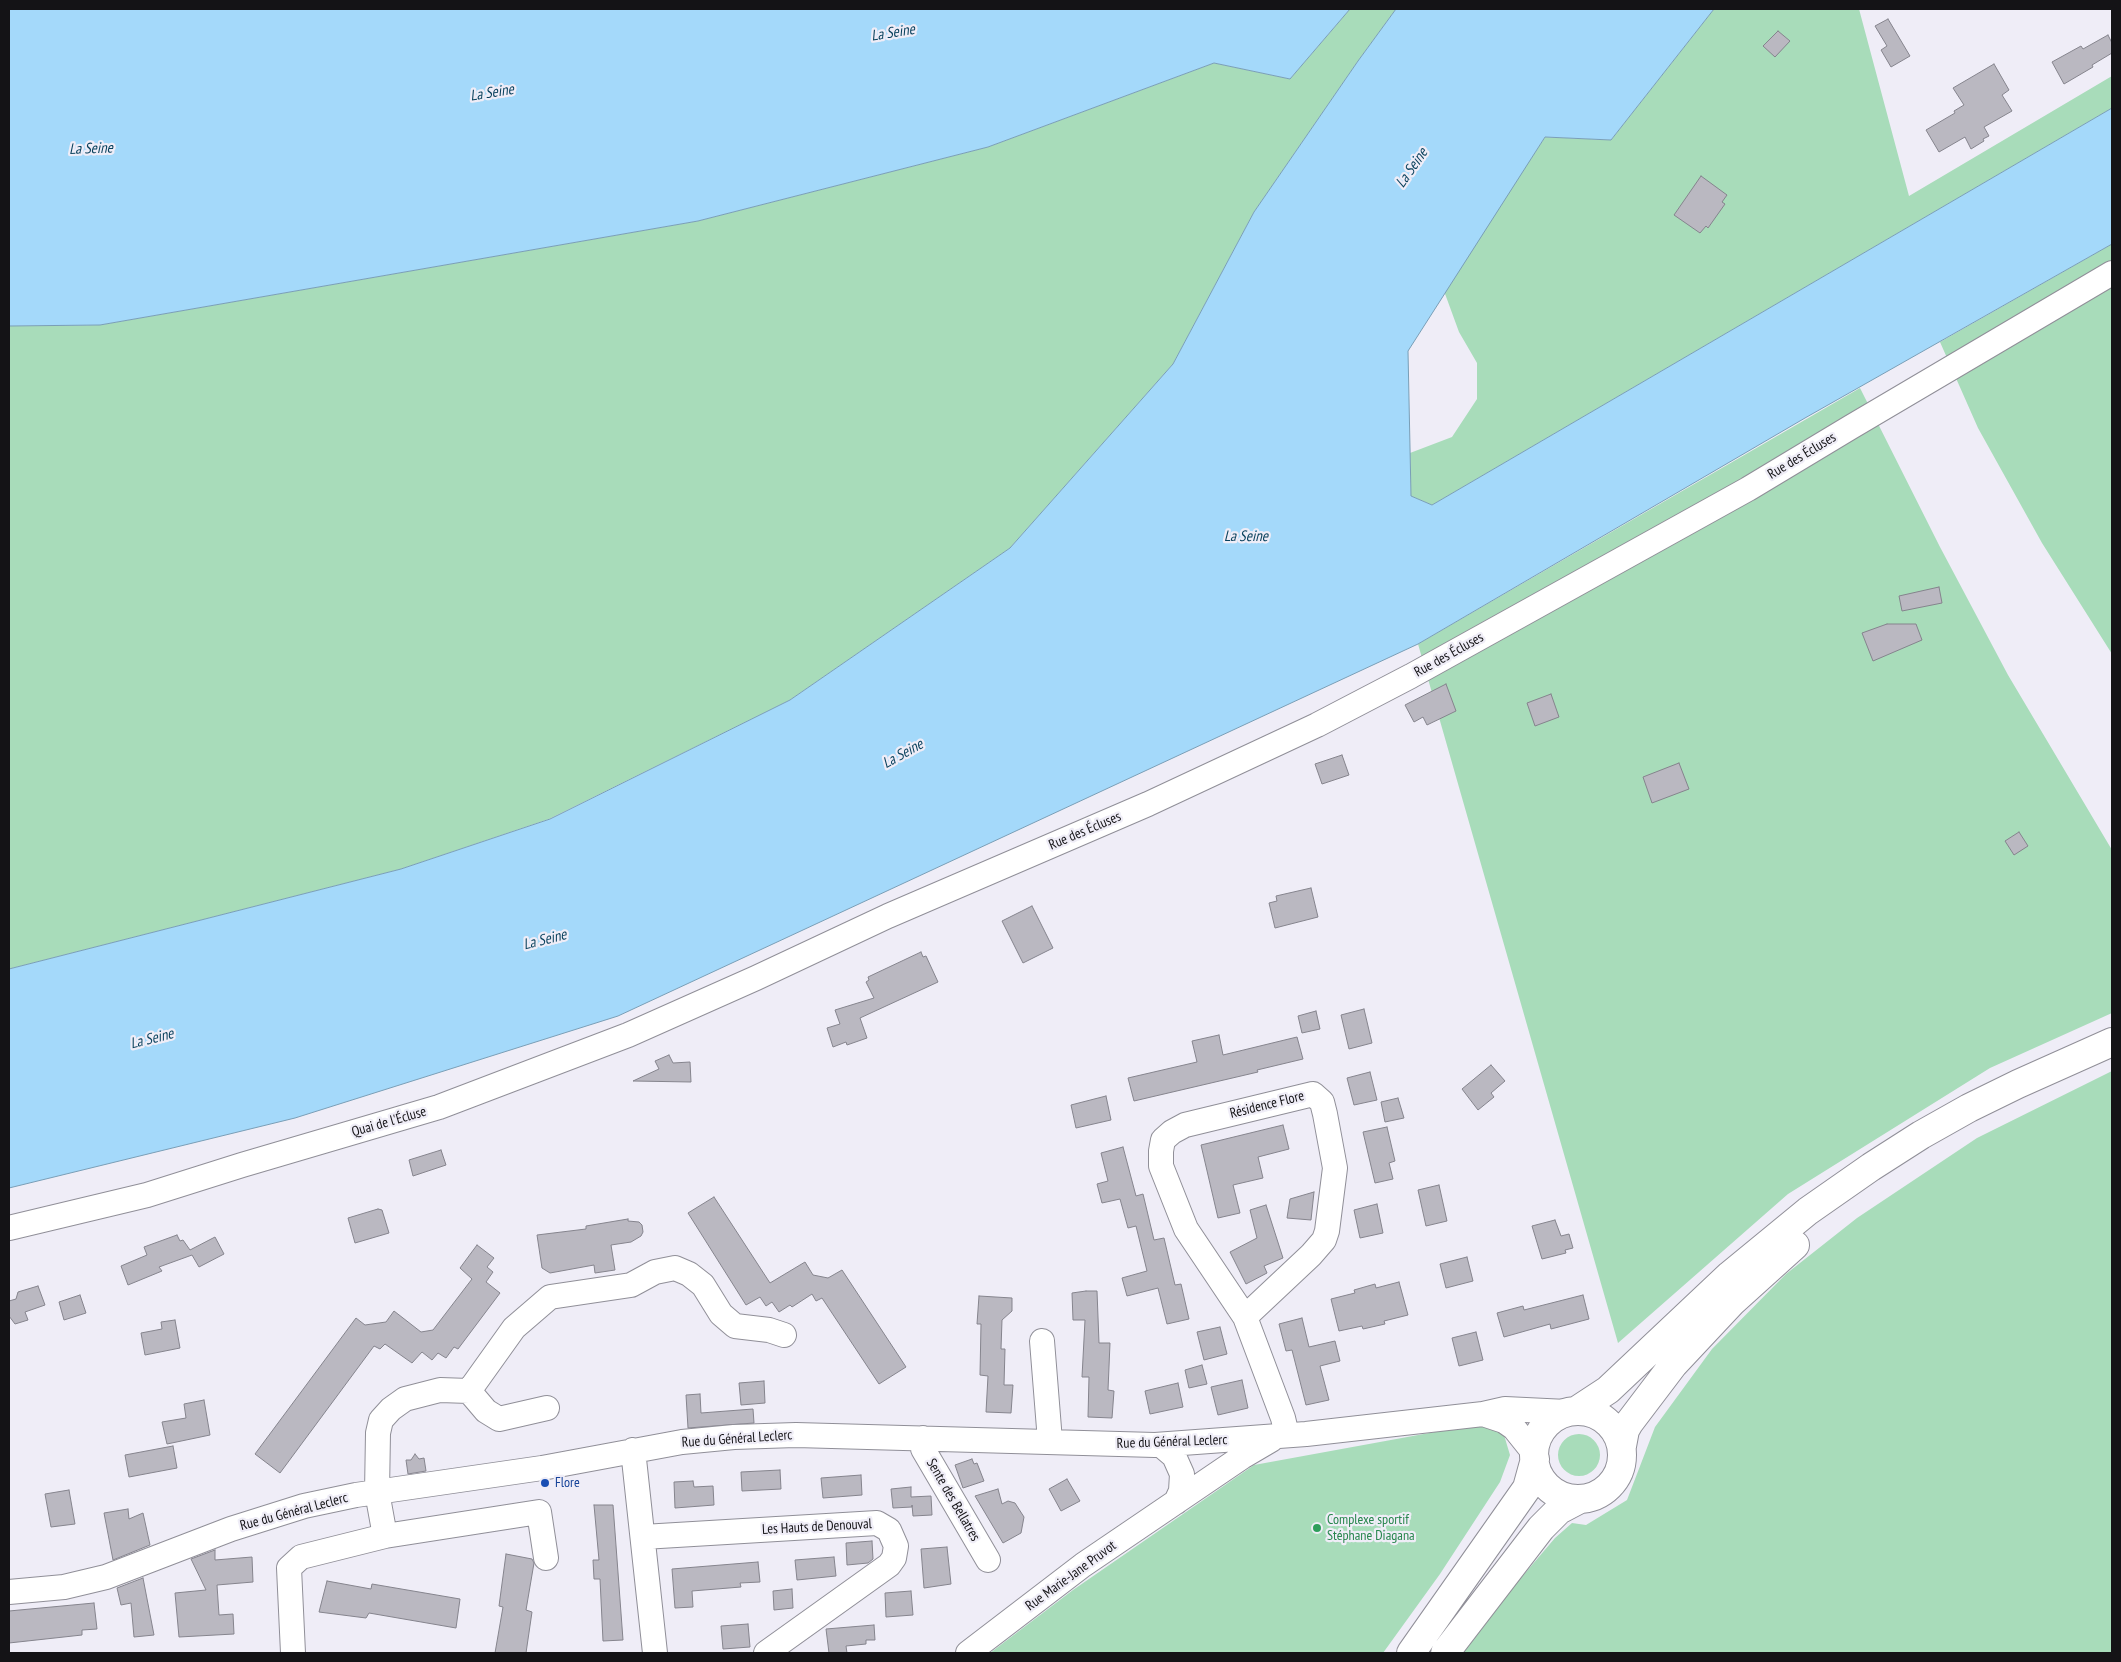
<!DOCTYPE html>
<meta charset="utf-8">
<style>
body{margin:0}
#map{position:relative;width:2121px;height:1662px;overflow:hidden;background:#efedf7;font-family:"PT Sans Narrow",sans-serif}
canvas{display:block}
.frame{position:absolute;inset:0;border:10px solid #141316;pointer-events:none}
</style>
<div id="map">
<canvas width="2121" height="1662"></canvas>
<div class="frame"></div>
</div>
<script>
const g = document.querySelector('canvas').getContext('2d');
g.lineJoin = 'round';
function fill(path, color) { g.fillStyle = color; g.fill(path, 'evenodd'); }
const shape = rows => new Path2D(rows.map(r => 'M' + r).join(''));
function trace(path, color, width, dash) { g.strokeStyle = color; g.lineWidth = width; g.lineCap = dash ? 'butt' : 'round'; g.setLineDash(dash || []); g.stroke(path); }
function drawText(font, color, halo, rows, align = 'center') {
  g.font = font + ' "PT Sans Narrow",sans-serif'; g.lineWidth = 4.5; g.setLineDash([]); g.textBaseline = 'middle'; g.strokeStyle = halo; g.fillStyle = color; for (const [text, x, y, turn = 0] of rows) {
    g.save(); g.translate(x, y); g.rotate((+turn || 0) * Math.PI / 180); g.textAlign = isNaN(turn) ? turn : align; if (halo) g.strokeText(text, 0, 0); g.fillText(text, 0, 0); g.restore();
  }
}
const green = shape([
 [1350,9,1396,9,1358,61,1254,212,1173,364,1010,548,790,700,549,819,401,869,9,969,9,326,100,325,698,221,988,147,1214,63,1290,79],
 [1714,9,1859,9,1909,196,2112,76,2112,108,1432,505,1411,496,1410,453,1452,437,1477,399,1477,363,1459,332,1444,291,1545,137,1611,140],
 [2112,244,2112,654,2042,543,1978,428,1940,342],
 [1860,388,1940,547,2008,675,2112,850,2112,1013,1990,1068,1788,1194,1618,1343,1418,644],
 [2112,1071,2112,1653,1457,1653,1555,1538,1572,1523,1586,1525,1627,1500,1655,1427,1712,1349,1786,1274,1857,1218,1977,1138],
 [1473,1425,1491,1427,1504,1435,1510,1455,1500,1482,1440,1574,1383,1653,990,1653,1073,1590,1254,1465],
 '1558 1455a21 21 0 1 1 42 0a21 21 0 1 1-42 0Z'
]);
const water = shape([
 [9,9,1350,9,1290,79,1214,63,988,147,698,221,100,325,9,326,9,9],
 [1396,9,1714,9,1611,140,1545,137,1408,351,1411,496,1432,505,2112,108,2112,244,1805,418,1418,644,618,1016,295,1118,9,1188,9,969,401,869,550,819,790,700,1010,548,1173,364,1254,212,1358,61,1396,9]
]);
const building = shape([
 [1888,19,1910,56,1891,67,1881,50,1887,46,1875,26,1888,19],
 [1778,31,1790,41,1775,57,1763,46,1778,31],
 [2108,35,2112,43,2112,53,2092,65,2093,67,2064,84,2052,62,2081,46,2083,49,2108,35],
 [1994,64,2009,90,2002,95,2012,111,1984,127,1989,136,1983,139,1984,141,1971,149,1965,137,1939,152,1926,130,1955,113,1954,111,1964,105,1953,88,1994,64],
 [1701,176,1727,195,1722,202,1725,204,1708,228,1706,226,1700,233,1674,215,1701,176],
 [1939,587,1942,603,1902,611,1899,596,1939,587],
 [1887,624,1916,624,1922,640,1873,661,1862,633,1887,624],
 [1446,684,1456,711,1427,725,1423,717,1414,722,1405,705,1446,684],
 [1551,694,1559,717,1535,726,1527,703,1551,694],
 [1342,755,1349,775,1322,784,1315,764,1342,755],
 [1679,763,1689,789,1652,803,1643,777,1679,763],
 [2019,832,2028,846,2014,855,2005,841,2019,832],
 [1311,888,1318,917,1275,928,1269,903,1277,901,1276,896,1311,888],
 [1032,906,1053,948,1023,963,1002,921,1032,906],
 [921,952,923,957,926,956,938,982,860,1018,867,1038,847,1045,846,1042,833,1047,827,1028,840,1024,835,1010,874,998,866,982,869,980,868,977,921,952],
 [1364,1009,1372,1043,1349,1049,1341,1015,1364,1009],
 [1316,1011,1320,1029,1302,1033,1298,1016,1316,1011],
 [1219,1035,1223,1055,1297,1037,1303,1059,1257,1070,1258,1072,1134,1101,1128,1078,1197,1062,1192,1041,1219,1035],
 [669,1055,673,1063,690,1062,691,1082,633,1081,659,1069,655,1061,669,1055],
 [1491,1065,1505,1081,1491,1093,1494,1097,1478,1110,1462,1089,1491,1065],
 [1370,1072,1377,1100,1354,1105,1347,1078,1370,1072],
 [1106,1096,1111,1120,1076,1128,1071,1105,1106,1096],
 [1398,1098,1404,1118,1385,1122,1381,1102,1398,1098],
 [1283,1125,1289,1149,1258,1157,1263,1178,1233,1185,1240,1213,1218,1218,1201,1145,1283,1125],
 [1387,1127,1395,1161,1389,1163,1393,1179,1375,1183,1363,1132,1387,1127],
 [1123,1147,1136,1196,1143,1194,1154,1240,1164,1238,1175,1285,1181,1284,1189,1319,1167,1324,1158,1288,1127,1296,1122,1278,1147,1271,1136,1226,1128,1228,1120,1199,1102,1203,1097,1184,1108,1181,1101,1153,1123,1147],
 [441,1150,446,1165,413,1176,409,1160,441,1150],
 [1439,1185,1447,1221,1426,1226,1418,1190,1439,1185],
 [1314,1192,1311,1220,1287,1218,1290,1199,1314,1192],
 [714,1197,770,1283,805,1262,813,1275,828,1278,842,1270,906,1367,879,1384,822,1298,816,1301,812,1294,792,1307,790,1305,779,1312,772,1302,766,1306,760,1297,746,1305,688,1213,714,1197],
 [1377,1204,1383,1233,1360,1238,1354,1210,1377,1204],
 [1266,1205,1283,1258,1264,1266,1267,1273,1246,1284,1230,1252,1257,1238,1250,1210,1266,1205],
 [378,1209,382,1210,389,1233,355,1243,348,1218,378,1209],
 [628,1219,628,1221,639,1222,642,1225,643,1232,641,1236,631,1242,611,1245,615,1270,595,1273,594,1265,550,1273,542,1268,537,1235,586,1229,586,1226,628,1219],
 [1555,1220,1561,1236,1569,1234,1573,1248,1565,1250,1566,1253,1542,1259,1532,1226,1555,1220],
 [177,1235,180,1241,183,1240,190,1250,215,1237,224,1254,199,1267,192,1255,159,1267,162,1271,128,1285,121,1266,147,1255,144,1247,177,1235],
 [477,1245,494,1258,487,1267,493,1272,486,1282,500,1293,458,1349,454,1347,446,1358,438,1353,432,1360,422,1352,412,1363,385,1344,380,1349,374,1346,280,1473,255,1454,356,1318,365,1325,386,1322,394,1311,421,1332,433,1330,472,1279,460,1268,477,1245],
 [1467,1257,1473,1281,1446,1288,1440,1264,1467,1257],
 [1399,1282,1408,1315,1384,1321,1385,1324,1363,1329,1362,1326,1339,1331,1331,1299,1355,1293,1354,1290,1375,1284,1376,1288,1399,1282],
 [38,1286,45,1305,25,1312,28,1320,15,1324,9,1316,9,1301,16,1299,18,1292,38,1286],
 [1086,1291,1097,1291,1099,1343,1110,1343,1108,1390,1114,1391,1112,1418,1088,1417,1089,1377,1082,1377,1085,1320,1073,1320,1072,1293,1086,1291],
 [80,1295,86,1313,64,1320,59,1302,80,1295],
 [1583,1295,1589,1319,1551,1329,1550,1324,1504,1337,1497,1313,1523,1306,1524,1310,1583,1295],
 [979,1296,1012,1298,1012,1311,1002,1320,1001,1349,1005,1349,1004,1385,1013,1385,1011,1413,986,1412,988,1376,980,1375,981,1324,977,1324,979,1296],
 [1302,1318,1309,1347,1335,1341,1340,1361,1320,1366,1329,1400,1306,1405,1292,1350,1286,1351,1279,1324,1302,1318],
 [175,1320,180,1348,145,1355,141,1333,162,1329,161,1322,175,1320],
 [1220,1327,1227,1354,1204,1360,1197,1332,1220,1327],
 [1476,1332,1483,1360,1459,1366,1452,1338,1476,1332],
 [1202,1365,1207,1384,1189,1388,1185,1370,1202,1365],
 [1242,1380,1248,1408,1218,1415,1211,1387,1242,1380],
 [764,1381,765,1403,741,1405,739,1383,764,1381],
 [1178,1383,1183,1407,1150,1414,1145,1391,1178,1383],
 [700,1394,701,1413,753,1409,754,1423,688,1428,686,1395,700,1394],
 [204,1400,210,1435,167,1444,162,1422,186,1418,184,1404,204,1400],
 [173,1446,177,1468,129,1477,125,1455,173,1446],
 [415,1454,419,1459,424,1458,426,1471,408,1474,406,1460,411,1460,415,1454],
 [972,1459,974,1464,977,1463,984,1481,963,1488,955,1465,972,1459],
 [780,1470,781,1489,742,1491,741,1472,780,1470],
 [861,1475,862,1495,823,1498,821,1478,861,1475],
 [1067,1479,1080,1501,1061,1511,1049,1489,1067,1479],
 [693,1481,694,1487,713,1486,714,1505,675,1508,674,1482,693,1481],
 [911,1487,911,1497,931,1496,932,1515,913,1516,912,1505,912,1507,893,1508,891,1489,911,1487],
 [998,1489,1002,1504,1008,1501,1015,1503,1024,1517,1021,1533,1003,1543,975,1496,998,1489],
 [69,1490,75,1524,51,1527,45,1494,69,1490],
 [594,1505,613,1505,623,1640,603,1641,600,1579,594,1579,593,1560,599,1560,594,1505],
 [128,1509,129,1519,143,1513,150,1545,113,1560,104,1513,128,1509],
 [872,1541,873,1559,868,1563,847,1565,846,1543,872,1541],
 [947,1547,951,1584,924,1588,921,1549,947,1547],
 [215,1550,215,1560,252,1557,253,1582,217,1585,219,1615,233,1614,234,1634,179,1637,175,1593,206,1590,191,1559,215,1550],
 [506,1554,532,1559,534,1563,526,1610,532,1612,526,1653,495,1653,503,1607,499,1606,506,1554],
 [834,1557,836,1576,797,1580,795,1560,834,1557],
 [758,1562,760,1582,740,1583,741,1587,692,1591,693,1607,675,1608,672,1569,758,1562],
 [143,1578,154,1635,134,1637,131,1603,121,1605,117,1588,143,1578],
 [327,1581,371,1589,372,1584,460,1599,456,1628,369,1613,366,1618,319,1612,327,1581],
 [792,1589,793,1608,774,1610,773,1591,792,1589],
 [911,1591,913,1615,886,1617,885,1593,911,1591],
 [94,1603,97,1629,82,1630,82,1635,9,1643,9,1611,94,1603],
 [748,1624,750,1647,723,1649,721,1626,748,1624],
 [874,1625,875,1640,866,1640,866,1644,846,1646,847,1653,829,1653,826,1629,874,1625]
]);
const minor = shape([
 [9,1228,147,1195,242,1165,439,1107,628,1035,756,978,888,916,1148,804,1317,725,1411,676,1748,489,1851,427,2112,273],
 [1245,1317,1311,1255,1324,1240,1327,1231,1335,1168,1325,1114,1322,1102,1313,1094,1185,1125,1172,1132,1163,1140,1161,1151,1161,1166,1186,1229,1245,1317,1283,1418,1287,1435],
 [1042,1341,1050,1441],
 [469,1391,514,1328,550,1297,631,1285,655,1272,675,1268,689,1274,703,1285,721,1314,735,1326,769,1330,784,1335],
 [1483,1414,1504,1421,1514,1428,1534,1453],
 [923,1438,923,1449,988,1560],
 [1161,1445,1174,1456,1182,1474,1181,1491,1176,1502],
 [633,1450,655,1653],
 [643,1537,877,1523,889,1530,896,1546,894,1558,889,1565,766,1653],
 [546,1558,539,1512,385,1536,377,1492,378,1433,381,1420,391,1409,405,1399,440,1390,469,1391,486,1411,499,1419,547,1408],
 [9,1592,64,1587,106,1577,231,1529,304,1506,356,1495,542,1468,682,1442,734,1437,796,1435,1155,1445,1306,1434,1483,1414,1505,1409,1567,1412],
 [293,1653,289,1568,301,1557,385,1536],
 [968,1653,1083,1565,1242,1457,1271,1440]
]);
const major = shape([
 '1534 1455a44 44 0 1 1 88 0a44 44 0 1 1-88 0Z',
 [1576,1411,1608,1390,1730,1275,1808,1211,1871,1167,1921,1135,1969,1108,2018,1084,2112,1042],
 [1622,1446,1625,1430,1629,1423,1673,1365,1733,1301,1795,1245],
 [1411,1653,1527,1488,1535,1459],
 [1445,1653,1541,1528,1559,1510,1580,1499]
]);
const markers = [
 [545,1483,5,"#1a4fb4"],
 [1317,1528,5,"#2e9e5b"]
];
const streetNames = [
 ["Rue des Écluses",1802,456,-31],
 ["Rue des Écluses",1449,655,-29],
 ["Rue des Écluses",1085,831,-23],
 ["Résidence Flore",1267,1105,-14],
 ["Quai de l'Écluse",389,1122,-16],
 ["Rue du Général Leclerc",737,1439,-4],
 ["Rue du Général Leclerc",1172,1442,-2],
 ["Sente des Bellatres",953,1500,60],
 ["Rue du Général Leclerc",294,1512,-15],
 ["Les Hauts de Denouval",817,1527,-3],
 ["Rue Marie-Jane Pruvot",1071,1576,-36]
];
const transitNames = [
 ["Flore",555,1483]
];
const leisureNames = [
 ["Complexe sportif",1327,1520],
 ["Stéphane Diagana",1327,1536]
];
const waterNames = [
 ["La Seine",893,33,-9],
 ["La Seine",492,93,-9],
 ["La Seine",91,149,-2],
 ["La Seine",1412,168,-55],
 ["La Seine",1246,537],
 ["La Seine",903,754,-29],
 ["La Seine",545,940,-14],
 ["La Seine",152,1039,-14]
];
fill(green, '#a8dcba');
fill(water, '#a4d9fa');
trace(water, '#799eb6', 1);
fill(building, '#bab8c1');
trace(building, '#85848d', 1);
trace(minor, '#908f98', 26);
trace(major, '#908f98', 30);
trace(minor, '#fff', 24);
trace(major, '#fff', 28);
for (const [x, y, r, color] of markers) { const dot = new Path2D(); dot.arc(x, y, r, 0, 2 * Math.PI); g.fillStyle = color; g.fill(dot); trace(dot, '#efedf7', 2); }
drawText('14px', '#141316', '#efedf7', streetNames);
drawText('14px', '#164399', '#efedf7', transitNames, 'left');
drawText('14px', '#27864d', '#efedf7', leisureNames, 'left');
drawText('italic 15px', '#063f5b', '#efedf7', waterNames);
</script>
